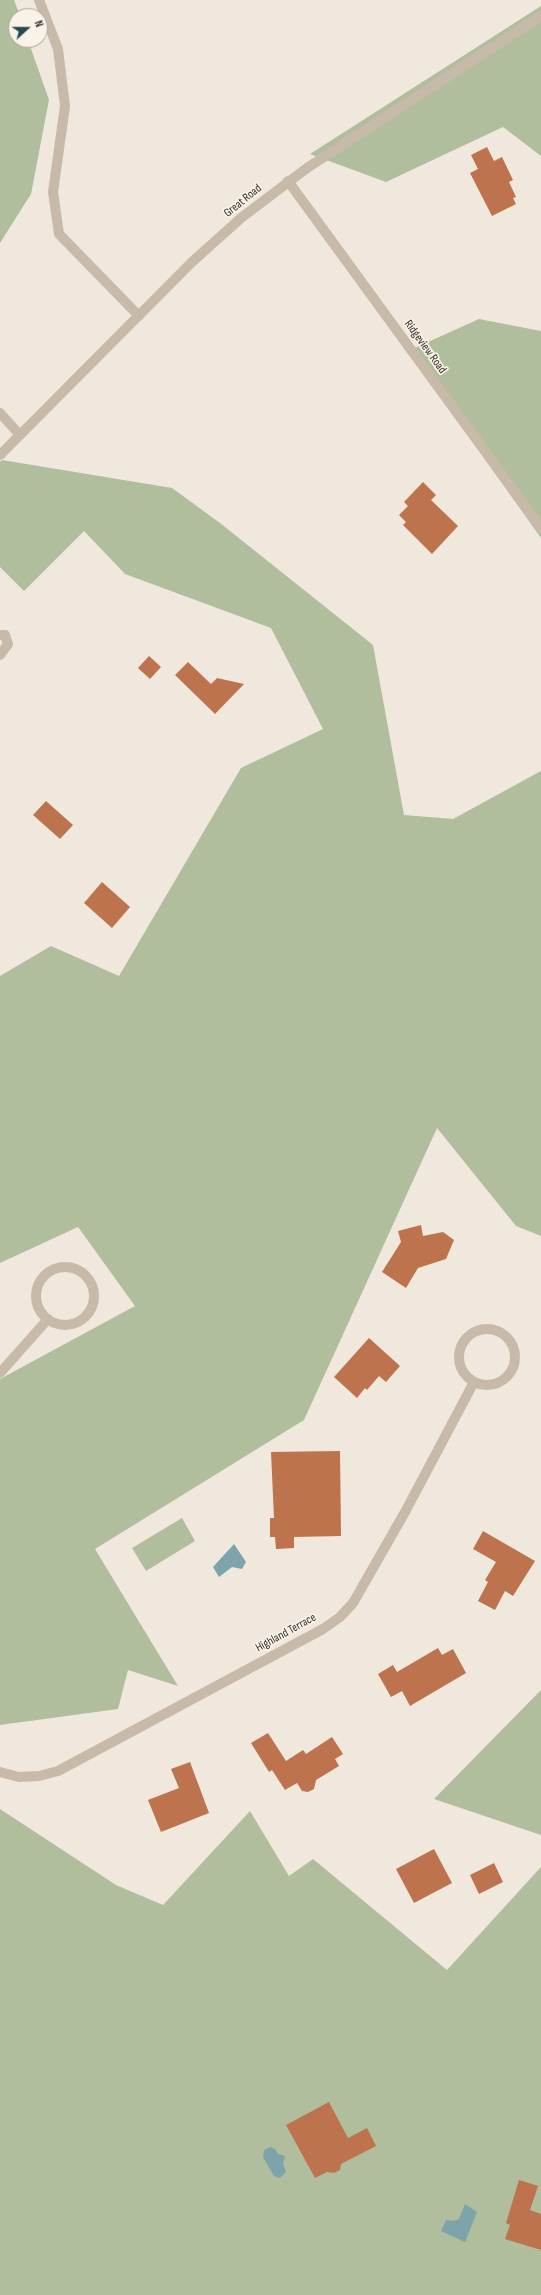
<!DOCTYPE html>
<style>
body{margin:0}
#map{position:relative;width:541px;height:2295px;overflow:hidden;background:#f0e8dc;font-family:"Sofia Sans Condensed",sans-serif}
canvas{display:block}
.north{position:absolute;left:8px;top:8px;width:40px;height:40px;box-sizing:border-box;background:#f8f2e8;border:1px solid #aaa39b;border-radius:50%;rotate:69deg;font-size:11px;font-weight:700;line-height:16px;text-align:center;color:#352d28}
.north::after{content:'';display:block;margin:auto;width:14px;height:18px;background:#214b53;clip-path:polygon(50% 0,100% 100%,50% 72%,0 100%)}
</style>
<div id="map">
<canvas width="541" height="2295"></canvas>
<div class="north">N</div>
</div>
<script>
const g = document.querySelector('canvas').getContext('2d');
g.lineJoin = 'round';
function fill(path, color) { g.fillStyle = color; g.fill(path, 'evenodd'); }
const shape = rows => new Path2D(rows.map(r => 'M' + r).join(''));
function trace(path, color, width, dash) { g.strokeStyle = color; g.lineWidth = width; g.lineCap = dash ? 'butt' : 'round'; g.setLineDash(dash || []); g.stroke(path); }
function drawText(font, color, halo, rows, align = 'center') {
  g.font = font + ' "Sofia Sans Condensed",sans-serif'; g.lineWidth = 3.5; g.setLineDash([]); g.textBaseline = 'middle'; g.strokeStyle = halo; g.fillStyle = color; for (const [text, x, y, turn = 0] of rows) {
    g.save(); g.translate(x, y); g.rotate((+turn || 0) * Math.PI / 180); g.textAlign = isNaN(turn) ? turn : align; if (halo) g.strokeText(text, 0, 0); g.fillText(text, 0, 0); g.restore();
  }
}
const green = shape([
 [0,0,14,0,20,16,16,16,16,40,28,40,49,100,31,194,0,243],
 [541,6,541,156,503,127,386,182,310,154],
 [479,319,541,331,541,538,408,351],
 [2,460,172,488,220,523,373,645,404,815,453,819,541,771,541,1236,516,1226,437,1128,304,1420,95,1549,178,1686,128,1670,118,1709,0,1725,0,1379,135,1306,78,1227,0,1263,0,976,51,946,119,976,241,768,323,729,271,628,125,574,84,531,24,591,0,567,0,462],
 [182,1518,195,1541,146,1571,132,1548],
 [541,1690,541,1835,434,1799],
 [0,1809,116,1885,163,1905,250,1811,289,1876,313,1859,447,1970,541,1867,541,2295,0,2295]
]);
const water = shape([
 [234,1544,246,1562,242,1569,232,1567,219,1577,213,1567],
 [270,2147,275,2149,278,2154,285,2156,283,2163,286,2172,280,2178,274,2176,263,2157,264,2150],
 [465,2204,477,2212,465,2242,441,2231,446,2220,453,2221,459,2219]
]);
const building = shape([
 [487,147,494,161,502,157,513,180,509,182,516,197,513,198,516,204,492,216,470,173,478,169,471,155],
 [423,482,436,495,431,500,458,526,432,554,403,525,406,522,399,515,408,506,404,502],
 [149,656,161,667,150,679,138,668],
 [188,662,211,684,217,678,244,684,215,714,175,675],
 [46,801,73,825,60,839,33,815],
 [102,882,130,907,112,928,84,903],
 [421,1225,423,1236,443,1232,454,1240,446,1259,418,1268,406,1288,382,1272,401,1242,398,1231],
 [369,1338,400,1366,386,1382,379,1376,367,1390,365,1388,357,1398,334,1377],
 [340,1451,341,1536,294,1537,294,1548,276,1549,275,1537,270,1537,270,1518,274,1518,271,1452],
 [483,1531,535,1561,513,1596,505,1591,495,1610,478,1601,488,1582,485,1580,496,1562,473,1549],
 [438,1648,442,1655,453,1649,466,1673,410,1706,402,1691,391,1697,378,1674,393,1665,397,1672],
 [268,1733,286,1761,303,1750,306,1754,332,1737,343,1754,335,1759,339,1766,316,1780,314,1789,308,1792,302,1791,297,1783,285,1790,272,1770,269,1772,251,1743],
 [190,1762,209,1813,161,1832,148,1800,179,1788,171,1769],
 [434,1849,452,1883,414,1903,396,1869],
 [494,1863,503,1882,479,1894,470,1875],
 [329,2102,348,2138,367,2128,376,2146,341,2164,340,2170,334,2173,327,2172,315,2178,286,2125],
 [519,2180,538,2186,530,2210,541,2214,541,2250,505,2239,510,2225,506,2223]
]);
const service = shape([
 [39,0,58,49,65,106,53,192,59,234,139,316],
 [0,635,5,635,8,644,0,655]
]);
const minor = shape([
 [288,181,541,528],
 [0,413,20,435],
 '36 1296a29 29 0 1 1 58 0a29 29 0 1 1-58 0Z',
 '459 1357a28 28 0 1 1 56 0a28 28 0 1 1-56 0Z',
 [0,1373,48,1319],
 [0,1772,19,1777,39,1776,58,1771,323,1629,340,1617,353,1603,405,1512,474,1382]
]);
const tertiary = shape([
 [0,455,192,262,241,218,307,168,541,16]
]);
const streetNames = [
 ["Great Road",243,201,-39],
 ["Ridgeview Road",425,347,54],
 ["Highland Terrace",286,1633,-29]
];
fill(green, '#b0be9d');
fill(water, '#7da4aa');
fill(building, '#bc734e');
trace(service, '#c7baa9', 10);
trace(minor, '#c7baa9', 10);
trace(tertiary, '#c7baa9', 10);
drawText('12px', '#352d28', '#f8f2e8', streetNames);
</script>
